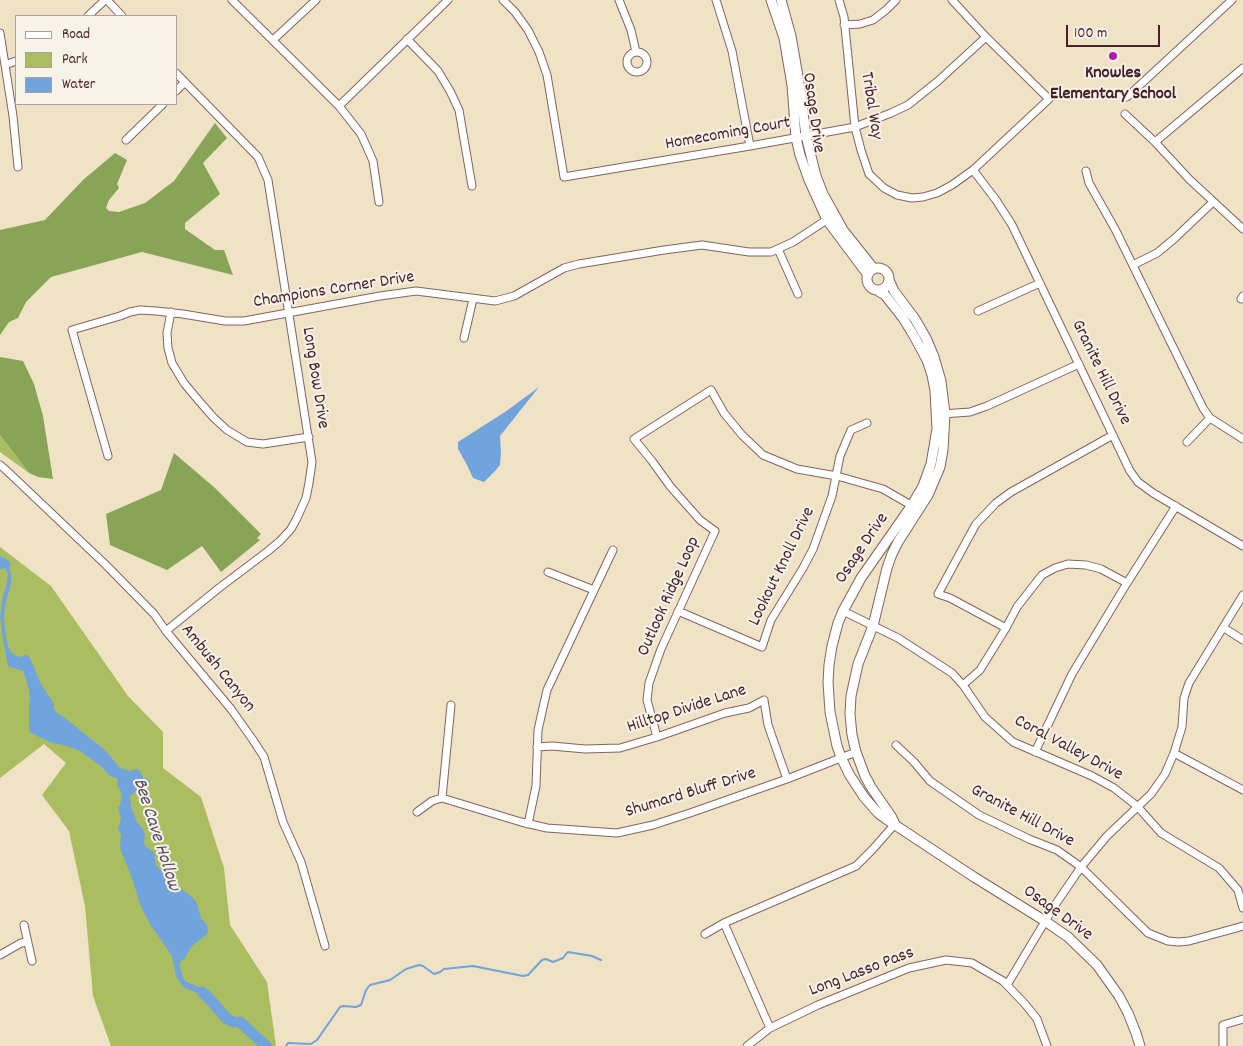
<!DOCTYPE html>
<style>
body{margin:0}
#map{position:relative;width:1243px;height:1046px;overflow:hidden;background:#f0e2c5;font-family:Dekko,sans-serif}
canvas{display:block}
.legend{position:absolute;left:15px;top:15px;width:162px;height:90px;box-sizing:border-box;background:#f7f3e8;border:1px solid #b29e9c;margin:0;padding:6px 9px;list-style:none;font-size:15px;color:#4a1f2b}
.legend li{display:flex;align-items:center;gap:10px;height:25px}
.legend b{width:25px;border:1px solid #b29e9c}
.scale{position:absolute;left:1066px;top:25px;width:94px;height:22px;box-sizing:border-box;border:2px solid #4a1f2b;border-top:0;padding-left:6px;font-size:15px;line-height:18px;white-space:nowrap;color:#4a1f2b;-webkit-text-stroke:4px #f7f3e8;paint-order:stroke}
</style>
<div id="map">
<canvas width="1243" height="1046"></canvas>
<ul class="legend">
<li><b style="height:6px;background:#fff"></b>Road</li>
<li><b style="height:14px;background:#aabd61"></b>Park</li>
<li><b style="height:14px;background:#71a3dc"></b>Water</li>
</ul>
<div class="scale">100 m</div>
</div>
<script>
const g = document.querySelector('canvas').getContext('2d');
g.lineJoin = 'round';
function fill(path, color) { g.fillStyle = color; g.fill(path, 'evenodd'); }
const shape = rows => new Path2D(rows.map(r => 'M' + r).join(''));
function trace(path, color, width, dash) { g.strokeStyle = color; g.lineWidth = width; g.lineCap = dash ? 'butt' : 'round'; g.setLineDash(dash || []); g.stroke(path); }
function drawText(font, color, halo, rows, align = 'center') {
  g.font = font + ' Dekko,sans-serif'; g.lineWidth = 4; g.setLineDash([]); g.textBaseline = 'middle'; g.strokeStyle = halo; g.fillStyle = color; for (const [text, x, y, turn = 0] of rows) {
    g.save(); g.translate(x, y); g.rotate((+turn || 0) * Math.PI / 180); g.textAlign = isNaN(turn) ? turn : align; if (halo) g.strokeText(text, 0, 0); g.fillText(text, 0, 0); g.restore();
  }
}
const green = shape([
 [0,435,29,473,0,452],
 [0,547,51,586,128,696,163,732,163,768,201,797,224,868,230,925,267,982,276,1046,111,1046,93,996,85,906,69,831,42,795,66,763,44,744,0,778]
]);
const forest = shape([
 [215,123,227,138,203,163,220,194,185,223,185,229,215,250,224,250,233,275,142,252,51,277,26,302,18,318,9,322,0,335,0,230,45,220,83,180,115,153,127,160,117,184,119,188,109,200,106,208,109,211,119,212,145,203,174,181],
 [0,357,23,361,34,384,43,416,53,479,38,477,29,473,0,435],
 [174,453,215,488,261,534,257,538,260,540,221,572,202,546,167,570,110,545,106,514,161,490]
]);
const water = shape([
 [539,387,500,436,501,453,500,465,495,471,484,482,473,478,467,465,458,449,458,442,505,412],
 [0,556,8,560,11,564,9,568,11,574,11,584,5,605,4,620,7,643,10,651,14,655,19,657,25,655,29,656,41,684,54,704,54,709,58,714,65,718,106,751,120,768,130,771,137,769,140,771,143,778,150,780,147,786,143,789,137,790,132,794,130,797,131,807,137,822,142,828,145,834,144,843,146,847,154,852,156,865,167,877,193,898,197,903,201,918,207,925,208,930,207,934,192,946,184,959,180,962,180,967,183,978,185,981,207,991,210,996,212,1002,202,995,183,987,176,976,172,956,150,924,141,907,132,878,120,848,121,835,118,828,121,818,118,808,120,805,122,794,117,785,118,779,110,776,102,767,80,751,64,745,52,743,31,733,29,731,29,703,30,698,29,690,26,679,23,671,8,666,3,639,0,616,3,595,7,584,8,574,5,568,0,569]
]);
const stream = shape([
 [286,1046,288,1043,311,1044,317,1040,340,1007,343,1006,356,1007,361,1005,366,990,370,985,390,980,406,969,419,965,423,966,434,974,440,972,444,969,473,966,523,976,528,975,542,960,546,959,553,962,563,958,566,954,568,952,592,956,601,960]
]);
const river = shape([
 [202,992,205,994,227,1019,234,1022],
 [240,1022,266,1046]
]);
const minor = shape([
 [107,0,122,16],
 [232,0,339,106,361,134,373,161,379,202],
 [503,0,515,12,528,30,539,52,547,75,564,177,750,146,855,127,891,113,908,105,938,81,986,37],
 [619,0,631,30,636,52],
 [716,0,732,51,750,146],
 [839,0,844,17,855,127,861,150,869,174,884,188,897,195,912,198,923,197,937,193,952,185,973,170,1049,99,986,37,952,0],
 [88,16,105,0],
 [844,25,860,24,873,20,886,10,896,0],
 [0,33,13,116,18,167],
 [407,39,438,71,450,91,459,110,472,186],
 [273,40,316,0],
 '627 62a10 10 0 1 1 20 0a10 10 0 1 1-20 0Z',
 [5,65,16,61],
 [176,91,185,82],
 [1127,97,1232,0],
 [339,106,448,0],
 [1125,114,1155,142,1189,179,1243,229],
 [126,140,163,104],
 [1155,142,1243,68],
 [973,170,996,200,1012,225,1130,471,1138,482,1153,493,1243,546],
 [1086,171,1089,183,1115,229,1203,408,1210,418,1243,439],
 [778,249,798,294],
 [1133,265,1157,253,1174,239,1213,202],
 [1241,299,1243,296],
 [978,311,1040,283],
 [171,312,167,333,168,348,172,363,184,383,199,401,213,417,227,430,247,442,263,444,309,437],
 [464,338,473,299],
 [942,414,970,412,987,406,1079,364],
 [1187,442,1210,418],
 [108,456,72,330,120,316,130,312,140,310,156,311,183,314,225,321,244,321,380,296,416,291,495,301,514,296,564,268,579,264,664,250,702,245,749,252,771,252,793,242,831,217],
 [0,465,6,470,106,565,154,614,166,631,231,709,253,740,264,757,283,822,301,862,325,946],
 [548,572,594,590],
 [678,611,762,647,771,620,803,568,813,549,832,496,840,456,851,430,867,423],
 [843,611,898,638,952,673,963,685,985,717,1013,742,1092,776,1114,788,1137,806,1161,833,1219,868,1238,890,1243,908],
 [1006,628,950,598,938,594,965,544,976,524,996,503,1011,492,1113,435],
 [1224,628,1243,640],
 [166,631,219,588,268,551,280,541,291,529,297,518,306,498,309,483,312,462,268,180,258,157,176,73],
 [963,685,980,670,1006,628,1017,607,1042,575,1055,568,1068,564,1086,565,1101,569,1127,583],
 [657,737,647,700,649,683,661,649,715,531,700,520,670,486,652,461,634,439,711,390,724,413,742,435,763,455,797,469,837,476,883,489,916,508],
 [896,745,914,762,930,781,979,815,1029,839,1057,850,1081,867,1148,933,1168,941,1179,942,1189,941,1243,926],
 [537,747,552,746,585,749,620,748,657,737,725,713,749,708,764,700,768,725,787,779],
 [1035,752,1072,674,1127,583,1176,506],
 [1174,753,1243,790],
 [442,798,451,705],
 [417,812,432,801,442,798,521,822,547,828,617,833,653,825,690,813,787,779,856,752],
 [528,824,536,786,538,730,547,690,613,550],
 [724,923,770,1028],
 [24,925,32,961],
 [705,934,724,923,856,866,873,849,895,824],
 [0,955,21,943,27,942],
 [1007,985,1053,908,1081,867,1107,836,1151,794,1165,774,1174,753,1182,727,1184,698,1189,683,1243,595],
 [747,1046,770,1028,818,1005,909,968,946,960,972,963,1003,981,1025,1004,1037,1019,1047,1046],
 [1223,1046,1223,1025,1243,1019]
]);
const tertiary = shape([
 [771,0,784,38,792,85,796,138,800,155,809,180,827,220,868,275],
 [781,0,791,36,800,88,806,136,816,176,823,194,843,230,874,269],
 '867 279a11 11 0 1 1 22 0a11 11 0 1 1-22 0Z',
 [889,280,894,291,915,319,926,338,934,357,941,381,945,414,943,450,940,467,928,495,898,542,892,554,887,568,873,626,858,664,851,696,850,714,852,735,856,752,865,776,871,787,891,816,895,824],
 [878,291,885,295,903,318,914,336,927,360,932,375,935,391,937,429,931,464,923,486,912,505,861,578,843,611,838,623,832,646,829,665,828,682,830,712,837,746,841,757,849,774,864,797,878,813,886,819,974,877,1045,921,1068,937,1097,965,1119,996,1128,1013,1136,1033,1140,1046]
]);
const markers = [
 [1113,56,5,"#b5179e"]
];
const poiNames = [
 ["Knowles",1113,75],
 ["Elementary School",1113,96]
];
const streetNames = [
 ["Tribal Way",870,106,81],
 ["Osage Drive",812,113,82],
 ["Homecoming Court",728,135,-10],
 ["Champions Corner Drive",334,291,-9],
 ["Granite Hill Drive",1100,373,64],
 ["Long Bow Drive",314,378,81],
 ["Osage Drive",863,549,-56],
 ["Lookout Knoll Drive",783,567,-64],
 ["Outlook Ridge Loop",670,597,-66],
 ["Ambush Canyon",217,669,51],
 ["Hilltop Divide Lane",687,710,-18],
 ["Coral Valley Drive",1068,749,28],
 ["Shumard Bluff Drive",691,794,-17],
 ["Granite Hill Drive",1022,817,28],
 ["Osage Drive",1057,914,36],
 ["Long Lasso Pass",862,973,-21]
];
const waterNames = [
 ["Bee Cave Hollow",155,835,72]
];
fill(green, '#aabd61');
fill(forest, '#87a457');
fill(water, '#71a3dc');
trace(stream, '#71a3dc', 2);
trace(river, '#71a3dc', 11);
trace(minor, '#846361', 9);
trace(tertiary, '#846361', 11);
trace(minor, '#fff', 7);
trace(tertiary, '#fff', 9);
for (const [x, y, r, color] of markers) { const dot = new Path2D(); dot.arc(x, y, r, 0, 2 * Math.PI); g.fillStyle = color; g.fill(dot); trace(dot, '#f7f3e8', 2); }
drawText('bold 18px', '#4a1f2b', '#f7f3e8', poiNames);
drawText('18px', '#4a1f2b', '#f7f3e8', streetNames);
drawText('italic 19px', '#584d69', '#f7f3e8', waterNames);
</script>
